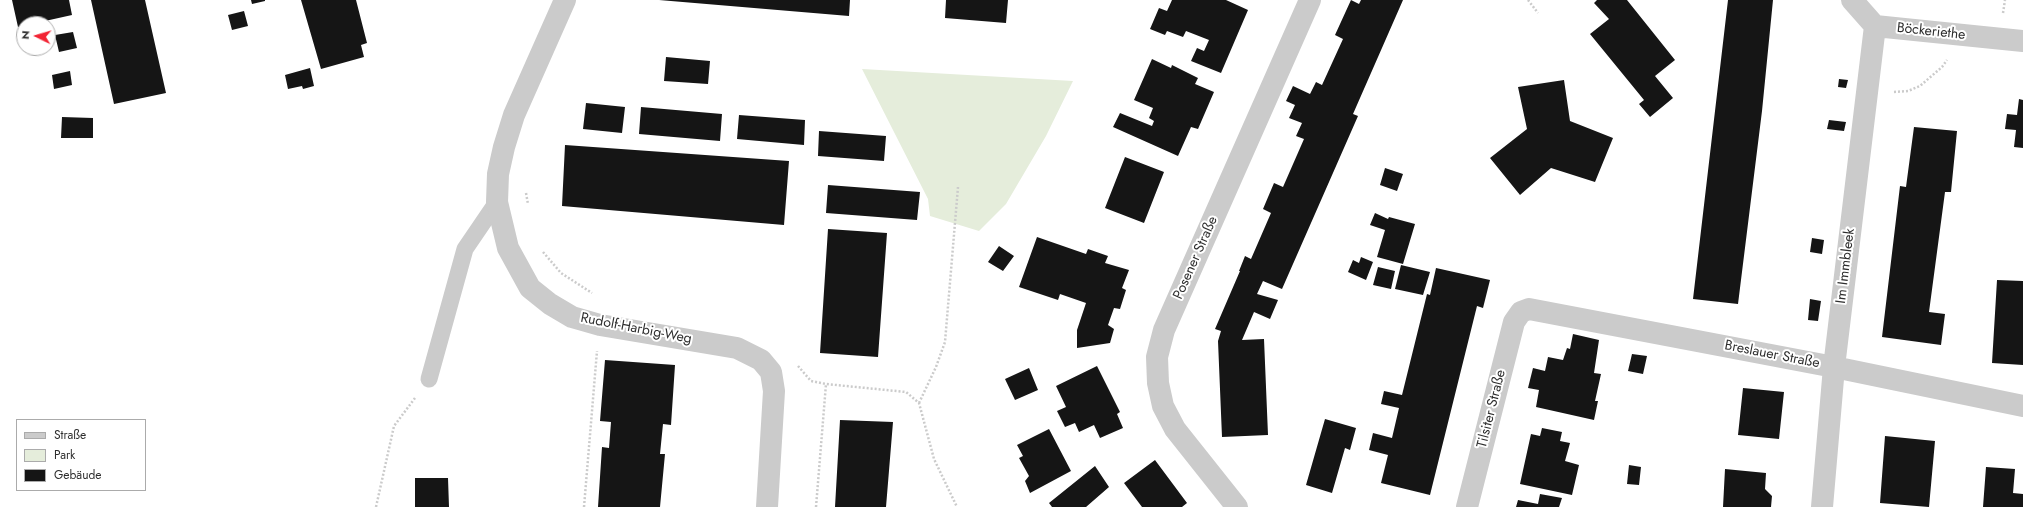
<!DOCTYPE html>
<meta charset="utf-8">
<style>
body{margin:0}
#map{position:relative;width:2023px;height:507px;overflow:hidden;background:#fff;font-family:Jost,sans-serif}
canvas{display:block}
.legend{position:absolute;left:16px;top:419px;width:130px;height:72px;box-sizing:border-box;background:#fff;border:1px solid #ababab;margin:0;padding:5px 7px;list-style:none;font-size:12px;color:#2e2e2e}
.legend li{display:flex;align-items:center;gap:8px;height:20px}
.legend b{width:20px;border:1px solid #ababab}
.north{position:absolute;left:16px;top:16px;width:40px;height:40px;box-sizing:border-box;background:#fff;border:1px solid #ababab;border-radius:50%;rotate:275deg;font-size:11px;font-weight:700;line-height:16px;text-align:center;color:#2e2e2e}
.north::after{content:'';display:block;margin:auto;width:14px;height:18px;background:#f22434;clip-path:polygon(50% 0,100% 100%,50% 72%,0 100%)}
</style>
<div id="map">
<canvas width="2023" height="507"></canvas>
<ul class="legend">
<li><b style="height:5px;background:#cbcbcb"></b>Straße</li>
<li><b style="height:11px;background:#e5eddb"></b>Park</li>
<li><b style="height:11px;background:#151515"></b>Gebäude</li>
</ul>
<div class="north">N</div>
</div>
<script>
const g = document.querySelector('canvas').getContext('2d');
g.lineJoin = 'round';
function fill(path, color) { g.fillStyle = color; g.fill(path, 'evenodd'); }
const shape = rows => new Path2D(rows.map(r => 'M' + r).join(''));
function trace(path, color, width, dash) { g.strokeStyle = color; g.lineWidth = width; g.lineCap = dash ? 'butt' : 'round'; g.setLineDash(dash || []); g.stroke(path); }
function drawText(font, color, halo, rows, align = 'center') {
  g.font = font + ' Jost,sans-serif'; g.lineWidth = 4; g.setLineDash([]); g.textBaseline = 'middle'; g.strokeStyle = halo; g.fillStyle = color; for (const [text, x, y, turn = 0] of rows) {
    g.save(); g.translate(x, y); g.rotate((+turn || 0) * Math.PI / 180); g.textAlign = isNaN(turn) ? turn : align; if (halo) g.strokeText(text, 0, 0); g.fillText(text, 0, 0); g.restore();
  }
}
const green = shape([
 [862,69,1073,81,1046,136,1006,204,979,231,930,216,928,199]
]);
const building = shape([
 [12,0,69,0,72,15,45,21,46,24,24,24,24,26,18,27],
 [91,0,145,0,166,93,114,104],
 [251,0,265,0,265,1,252,4],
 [301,0,356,0,367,43,361,45,364,57,321,69],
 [659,0,850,0,849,16],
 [946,0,1008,0,1006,23,945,18],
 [1172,0,1226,0,1248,10,1221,73,1191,61,1197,48,1204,51,1209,40,1186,31,1183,37,1167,31,1165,35,1150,29,1159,8,1167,11],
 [1351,0,1359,4,1361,0,1403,0,1353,114,1358,116,1282,289,1263,281,1257,294,1278,300,1270,319,1254,312,1242,340,1264,339,1268,435,1222,437,1218,341,1221,331,1215,329,1240,271,1239,271,1245,256,1251,259,1271,213,1263,209,1274,183,1283,187,1304,139,1296,136,1302,123,1289,118,1295,105,1286,101,1293,86,1310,94,1316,82,1322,85,1343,39,1335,35],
 [1597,0,1627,0,1675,60,1655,76,1673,98,1650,117,1639,104,1644,100,1590,34,1609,19,1594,3],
 [1728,0,1773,0,1762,111,1738,304,1693,299],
 [244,11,248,26,232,30,228,15],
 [73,32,77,48,59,52,55,35],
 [666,57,710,61,708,84,664,81],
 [1152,59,1171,68,1172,65,1198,78,1195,84,1214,92,1198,129,1191,127,1178,156,1113,127,1120,113,1152,126,1154,121,1149,118,1153,108,1134,100],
 [310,68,314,86,303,89,302,86,288,89,285,75],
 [70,71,72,85,54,89,52,75],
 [1839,79,1848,80,1846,88,1838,87],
 [1564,80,1570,121,1613,138,1595,182,1551,168,1520,195,1490,158,1527,129,1518,87],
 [2019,99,2023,100,2023,148,2014,147,2016,130,2005,129,2007,114,2017,115],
 [586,103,625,107,622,133,583,129],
 [641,107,722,114,720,141,639,134],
 [739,115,805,120,804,145,737,139],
 [62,117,93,118,93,138,61,138],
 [1829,120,1846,122,1844,131,1827,129],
 [1914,127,1957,131,1951,192,1945,192,1929,312,1945,314,1941,345,1882,337,1900,186,1906,187],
 [819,131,886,136,884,161,818,156],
 [565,145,789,161,784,225,562,206],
 [1125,157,1164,172,1144,223,1105,208],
 [1385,168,1403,174,1397,191,1380,185],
 [828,185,920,192,917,220,826,213],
 [1375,213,1388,219,1389,217,1415,224,1403,264,1377,257,1385,230,1370,225],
 [828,229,887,233,878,357,820,353],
 [1037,237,1086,254,1088,249,1108,256,1105,263,1129,270,1122,288,1126,290,1120,309,1114,308,1108,325,1114,329,1110,343,1077,348,1077,330,1086,303,1060,294,1058,300,1019,287],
 [1812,238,1824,240,1822,254,1810,252],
 [999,246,1014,256,1003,271,988,262],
 [1361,257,1373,262,1366,280,1348,272,1353,260,1359,263],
 [1401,265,1430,272,1423,295,1395,289],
 [1378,267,1395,271,1391,289,1373,285],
 [1436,268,1490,280,1483,308,1477,306,1430,495,1381,483,1388,455,1369,450,1373,433,1392,438,1399,408,1381,404,1384,391,1402,395,1427,294,1430,295],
 [1997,280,2023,281,2023,365,1992,363],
 [1810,299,1821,301,1818,321,1808,320],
 [1573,334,1599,340,1594,373,1601,374,1595,401,1598,401,1594,420,1536,407,1539,390,1528,388,1533,368,1545,371,1548,357,1563,360,1567,348,1570,349],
 [1632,354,1647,356,1643,374,1628,371],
 [605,360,675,365,671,425,663,424,660,454,665,454,660,507,598,507,602,447,609,448,611,422,600,421],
 [1097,366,1120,412,1117,414,1123,428,1100,438,1094,425,1079,432,1075,423,1065,427,1057,411,1066,407,1056,386],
 [1029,368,1038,390,1015,400,1005,379],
 [1743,388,1784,392,1779,439,1738,435],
 [1325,419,1356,428,1350,450,1345,448,1332,493,1306,485],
 [840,420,893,422,886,507,835,507],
 [1542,428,1562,432,1560,441,1570,443,1565,461,1579,465,1572,495,1520,484,1531,434,1540,436],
 [1049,429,1071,471,1030,493,1025,481,1029,476,1019,458,1023,456,1017,445],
 [1885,436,1935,441,1929,507,1880,503],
 [1155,460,1187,503,1182,507,1142,507,1124,483],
 [1629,465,1641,467,1639,485,1627,484],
 [1095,466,1109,487,1086,507,1052,507,1049,503],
 [1986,467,2015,469,2013,493,2023,494,2023,507,1983,507],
 [1725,469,1766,473,1765,489,1772,496,1771,507,1723,507],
 [415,478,448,478,449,507,415,507],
 [1540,494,1562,498,1559,507,1516,507,1518,500,1538,504]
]);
const path = shape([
 [1528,0,1538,13],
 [2003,13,2005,0],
 [1894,92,1908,91,1920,86,1942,67,1947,60],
 [526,193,528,204],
 [543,252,561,273,592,293],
 [798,366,811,381,826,384,906,392,919,403,934,459,957,507],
 [919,403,936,367,945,342,958,187],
 [376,507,394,426,415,398],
 [584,507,597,351],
 [816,507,826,384]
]);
const service = shape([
 [429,379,465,249,497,202]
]);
const minor = shape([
 [565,0,514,115,504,147,498,174,497,202,508,248,530,288,550,304,572,317,600,325,737,348,761,360,771,372,774,391,767,507],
 [1852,0,1875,26,2023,41],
 [1237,507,1175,429,1163,406,1158,383,1157,357,1164,330,1310,0],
 [1467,507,1514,322,1521,312,1529,309,1834,367,2023,406],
 [1822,507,1834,367,1875,26]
]);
const streetNames = [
 ["Böckeriethe",1931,32,6],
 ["Posener Straße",1196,258,-66],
 ["Im Immbleek",1846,266,-83],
 ["Rudolf-Harbig-Weg",636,329,11],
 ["Breslauer Straße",1772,355,11],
 ["Tilsiter Straße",1492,409,-76]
];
fill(green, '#e5eddb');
fill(building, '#151515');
trace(path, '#cbcbcb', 2.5, [2, 2]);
trace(service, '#cbcbcb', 17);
trace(minor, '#cbcbcb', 22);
drawText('14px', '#2e2e2e', '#fff', streetNames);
</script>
